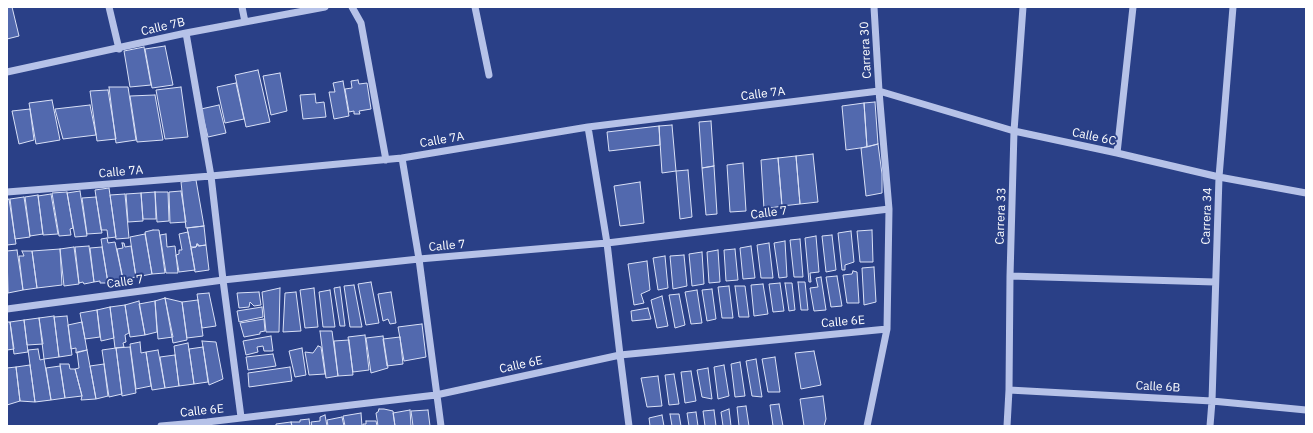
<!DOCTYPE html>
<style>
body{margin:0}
#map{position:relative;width:1313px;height:433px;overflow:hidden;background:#2a4087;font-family:"IBM Plex Sans",sans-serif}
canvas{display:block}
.frame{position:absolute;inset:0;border:8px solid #fff;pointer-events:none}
</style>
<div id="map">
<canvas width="1313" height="433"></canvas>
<div class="frame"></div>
</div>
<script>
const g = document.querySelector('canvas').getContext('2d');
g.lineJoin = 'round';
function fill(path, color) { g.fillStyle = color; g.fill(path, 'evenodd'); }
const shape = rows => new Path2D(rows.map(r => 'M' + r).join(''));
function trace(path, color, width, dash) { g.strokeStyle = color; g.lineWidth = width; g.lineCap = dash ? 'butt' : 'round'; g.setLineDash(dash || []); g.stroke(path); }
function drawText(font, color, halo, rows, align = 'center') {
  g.font = font + ' "IBM Plex Sans",sans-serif'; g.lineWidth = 4; g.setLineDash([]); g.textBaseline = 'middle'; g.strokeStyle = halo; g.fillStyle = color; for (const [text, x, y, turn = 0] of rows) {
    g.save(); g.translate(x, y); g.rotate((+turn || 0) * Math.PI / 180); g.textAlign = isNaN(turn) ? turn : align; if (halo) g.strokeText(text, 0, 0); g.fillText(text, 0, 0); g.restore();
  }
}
const building = shape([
 [7,7,12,7,19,36,7,39,7,7],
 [165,46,173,85,152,88,145,49,165,46],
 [144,47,151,85,130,87,124,51,144,47],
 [258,70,270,122,246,127,235,75,258,70],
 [280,73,287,111,271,115,263,76,280,73],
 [358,80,359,84,367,83,371,109,359,111,360,114,354,114,354,111,349,112,345,89,352,88,351,81,358,80],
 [343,81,349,116,334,119,329,92,335,92,333,83,343,81],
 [236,83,244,119,225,123,217,87,236,83],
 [109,87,128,87,136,140,116,143,109,87],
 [181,87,188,137,165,139,156,90,181,87],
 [108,90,116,139,97,141,90,91,108,90],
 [315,94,316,103,324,102,326,117,303,119,300,95,315,94],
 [155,95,163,140,137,142,130,96,155,95],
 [52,100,60,140,36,144,29,103,52,100],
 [875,102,878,144,867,147,864,103,875,102],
 [864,103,867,147,846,150,842,106,864,103],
 [90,105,96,135,63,139,55,109,90,105],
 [219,105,226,133,208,137,201,109,219,105],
 [30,109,34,140,19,144,12,111,30,109],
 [711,121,714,166,702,168,699,122,711,121],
 [672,125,676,171,662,173,659,126,672,125],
 [659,126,660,145,609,151,607,132,659,126],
 [878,144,882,174,882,193,866,196,861,148,878,144],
 [813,154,818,202,800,204,796,156,813,154],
 [796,156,800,204,782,206,778,158,796,156],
 [778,158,782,206,764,209,761,160,778,158],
 [743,163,746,211,730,212,727,165,743,163],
 [714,166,717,214,706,215,702,168,714,166],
 [688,170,692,217,680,219,676,171,688,170],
 [196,180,204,226,186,228,181,182,196,180],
 [640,182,644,223,620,226,614,186,640,182],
 [109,188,116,237,108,238,107,230,101,230,95,190,109,188],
 [80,191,87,236,75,237,67,193,80,191],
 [181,191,186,222,170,223,169,192,181,191],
 [67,192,73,228,70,229,71,235,59,236,52,193,67,192],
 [155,192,156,219,143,219,141,193,155,192],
 [155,192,168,192,169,221,157,222,155,192],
 [141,193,143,221,128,222,126,194,141,193],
 [51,194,58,234,43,235,38,196,51,194],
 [125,194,129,238,116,239,110,195,125,194],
 [38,195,43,234,30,236,25,197,38,195],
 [24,197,30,237,15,239,10,199,24,197],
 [96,197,102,233,87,234,82,198,96,197],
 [9,199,16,244,7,245,7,200,9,199],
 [204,226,206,245,199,246,198,244,197,244,196,247,191,247,187,228,204,226],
 [153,230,159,230,165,273,152,274,145,232,153,230],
 [872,230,873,262,860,262,857,231,872,230],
 [851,231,854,262,845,265,845,270,842,270,838,233,851,231],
 [188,232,195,270,179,272,176,255,179,254,179,250,182,250,179,234,188,232],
 [145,234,152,274,136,277,130,237,145,234],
 [166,234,167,247,175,246,178,273,166,273,160,235,166,234],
 [832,235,836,270,826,272,822,236,832,235],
 [816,236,819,272,810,273,811,282,809,282,805,238,816,236],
 [107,238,108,243,115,242,123,280,108,283,101,239,107,238],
 [800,239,803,277,794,277,790,240,800,239],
 [785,241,787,277,779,278,774,243,785,241],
 [122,243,124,243,125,247,131,246,136,277,123,279,117,249,123,248,122,243],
 [769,243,773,278,761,278,757,245,769,243],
 [197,244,198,246,206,245,209,270,195,272,191,248,196,247,197,244],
 [89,246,94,282,84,284,83,282,79,283,75,247,89,246],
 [751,246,755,278,743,279,740,248,751,246],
 [74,247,79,284,64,286,60,249,74,247],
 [102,247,108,283,100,283,100,281,94,282,90,248,102,247],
 [60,249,62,285,37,288,32,251,60,249],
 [735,249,738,280,726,281,724,250,735,249],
 [17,250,23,290,8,293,7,251,17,250],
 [718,250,720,282,709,283,707,252,718,250],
 [22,251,32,251,37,288,23,290,19,256,24,256,22,251],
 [702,252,704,284,692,286,689,254,702,252],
 [684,255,687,286,673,289,670,256,684,255],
 [665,256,668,288,658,290,653,258,665,256],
 [647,261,650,290,641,294,644,303,634,305,628,264,647,261],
 [874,267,876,302,864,305,862,268,874,267],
 [853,271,857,272,859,303,847,303,843,275,852,274,853,271],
 [837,276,842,306,831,307,826,277,837,276],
 [821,277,826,310,814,311,810,288,818,287,816,278,821,277],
 [371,282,379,323,366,325,358,284,371,282],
 [798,282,805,282,808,310,801,310,798,282],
 [780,283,784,311,773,312,769,284,780,283],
 [785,283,792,283,795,310,789,311,785,283],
 [763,284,768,314,754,316,751,285,763,284],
 [354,285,362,327,350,327,344,286,354,285],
 [729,286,733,318,722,318,718,287,729,286],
 [735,286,745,286,749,317,739,317,735,286],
 [340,287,345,326,340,326,334,288,340,287],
 [280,288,279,332,266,332,262,292,280,288],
 [314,288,318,327,305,328,300,290,314,288],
 [712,289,716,319,707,321,702,290,712,289],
 [330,290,335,327,323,327,319,292,330,290],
 [697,290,702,323,691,324,685,292,697,290],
 [259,292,261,305,254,306,250,302,249,307,239,308,237,293,259,292],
 [296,292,301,331,283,332,285,293,296,292],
 [391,292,396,323,390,324,388,319,383,321,378,294,391,292],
 [209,293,216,326,202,328,197,294,209,293],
 [679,294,685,325,675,328,669,295,679,294],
 [662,296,668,326,657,328,651,300,662,296],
 [165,298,173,337,158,339,155,301,165,298],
 [165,298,182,302,187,340,173,343,165,298],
 [198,300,203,336,187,338,182,302,198,300],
 [139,301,145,335,130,337,125,305,139,301],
 [155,301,157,332,145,335,139,304,155,301],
 [125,305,129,333,125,335,126,342,123,343,124,347,115,348,110,307,125,305],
 [110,307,114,338,101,341,97,310,110,307],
 [262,307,263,317,239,322,237,311,262,307],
 [648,308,651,319,632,321,631,311,648,308],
 [97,310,100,337,85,339,80,313,97,310],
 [54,316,59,357,44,359,39,318,54,316],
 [67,316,72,355,59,357,54,317,67,316],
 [39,318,43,344,27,345,24,320,39,318],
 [264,319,265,331,260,332,260,334,244,337,240,323,264,319],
 [24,320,28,352,14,354,10,322,24,320],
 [7,322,10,322,14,349,7,350,7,322],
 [82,322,87,350,76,353,76,348,71,349,68,325,82,322],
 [422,324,426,357,404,361,398,327,422,324],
 [320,331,332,331,338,376,326,378,320,331],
 [365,335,369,370,353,372,348,337,365,335],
 [271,336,273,351,264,351,263,346,257,347,258,352,246,355,243,341,271,336],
 [383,336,388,368,371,373,366,338,383,336],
 [400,337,403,364,387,366,383,339,400,337],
 [349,340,353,375,338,376,334,341,349,340],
 [202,341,216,342,223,379,209,385,202,341],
 [140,342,141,353,146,352,151,386,136,389,130,344,140,342],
 [188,343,194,384,179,386,174,346,188,343],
 [318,346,321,347,325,374,309,375,305,352,313,353,318,346],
 [130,347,136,393,122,396,116,348,130,347],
 [203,347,208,382,194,384,189,349,203,347],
 [116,348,122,394,109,397,102,350,116,348],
 [302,348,306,375,295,377,289,351,302,348],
 [38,349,40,360,44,359,51,400,35,402,28,350,38,349],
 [87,350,96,399,81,400,82,396,75,369,79,368,77,352,87,350],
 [158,350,165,388,152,390,146,352,158,350],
 [814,351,821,385,801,389,795,353,814,351],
 [273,354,276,366,248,370,246,357,273,354],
 [175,355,179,386,165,388,160,357,175,355],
 [775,357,780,392,768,392,762,359,775,357],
 [756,359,762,397,752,396,746,361,756,359],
 [740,362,745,396,735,397,731,364,740,362],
 [60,364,69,364,70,369,75,369,82,396,65,398,60,364],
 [104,364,108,396,96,399,90,366,104,364],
 [30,365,35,402,20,401,16,367,30,365],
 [724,365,729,396,718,399,714,367,724,365],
 [60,366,65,398,51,400,46,368,60,366],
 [16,367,20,401,7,405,7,368,16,367],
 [290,367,292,381,249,387,248,373,290,367],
 [708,368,712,399,702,397,697,370,708,368],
 [691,371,696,401,685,403,681,372,691,371],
 [674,374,679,404,669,405,665,375,674,374],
 [658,376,662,406,647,407,641,378,658,376],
 [823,396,826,419,824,426,804,426,800,399,823,396],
 [779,404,783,426,773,426,770,405,779,404],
 [746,406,749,426,739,426,737,407,746,406],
 [379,409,384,409,393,411,395,426,378,426,376,413,378,412,379,409],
 [729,409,731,426,723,426,721,412,729,409],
 [410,410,411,426,395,426,393,413,410,410],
 [428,410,430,426,413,426,411,411,428,410],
 [714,410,716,426,705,426,703,411,714,410],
 [696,412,698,426,689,426,687,413,696,412],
 [361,413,362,426,345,426,343,416,361,413],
 [670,414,679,414,681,426,672,426,670,414],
 [325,415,327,426,312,426,311,422,320,421,320,417,325,415],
 [662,415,664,426,650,426,649,418,662,415],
 [342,417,344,426,328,426,327,420,342,417],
 [309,419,310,426,292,426,291,422,300,422,300,420,309,419],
 [366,421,376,421,377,426,363,426,363,424,366,424,366,421],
 [291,422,292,426,276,426,276,424,291,422]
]);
const minor = shape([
 [109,7,119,49],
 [242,7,245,22],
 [352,7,361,23,386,160],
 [475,7,489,75],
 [186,33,211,176,223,280,241,417],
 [7,72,186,33,325,7],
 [588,127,607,243,620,355,629,426],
 [1117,153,1133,7],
 [402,158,419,259,441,426],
 [7,192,211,176,402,158,588,127,879,91,1014,131,1117,153,1219,177,1306,193],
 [1010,276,1215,282],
 [7,309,223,280,419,259,607,243,889,209],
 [1009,390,1212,401,1306,410],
 [161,426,207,422,436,395,620,355,887,329],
 [867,426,887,329,889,209,879,91,874,7],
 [1007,426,1009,390,1010,276,1014,131,1023,7],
 [1210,426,1212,401,1219,177,1233,7]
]);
const streetNames = [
 ["Calle 7B",163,27,-13],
 ["Carrera 30",866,50,-93],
 ["Calle 7A",763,94,-7],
 ["Calle 6C",1094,137,12],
 ["Calle 7A",442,140,-10],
 ["Calle 7A",121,172,-5],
 ["Calle 7",769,213,-7],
 ["Carrera 33",1001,216,-88],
 ["Carrera 34",1207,216,-88],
 ["Calle 7",447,246,-5],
 ["Calle 7",125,282,-8],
 ["Calle 6E",843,322,-5],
 ["Calle 6E",521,365,-12],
 ["Calle 6B",1158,387,3],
 ["Calle 6E",202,411,-6]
];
fill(building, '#5269ae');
trace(building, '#d9e0f6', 1);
trace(minor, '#b6c2e8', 7);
drawText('12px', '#fff', '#2a4087', streetNames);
</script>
